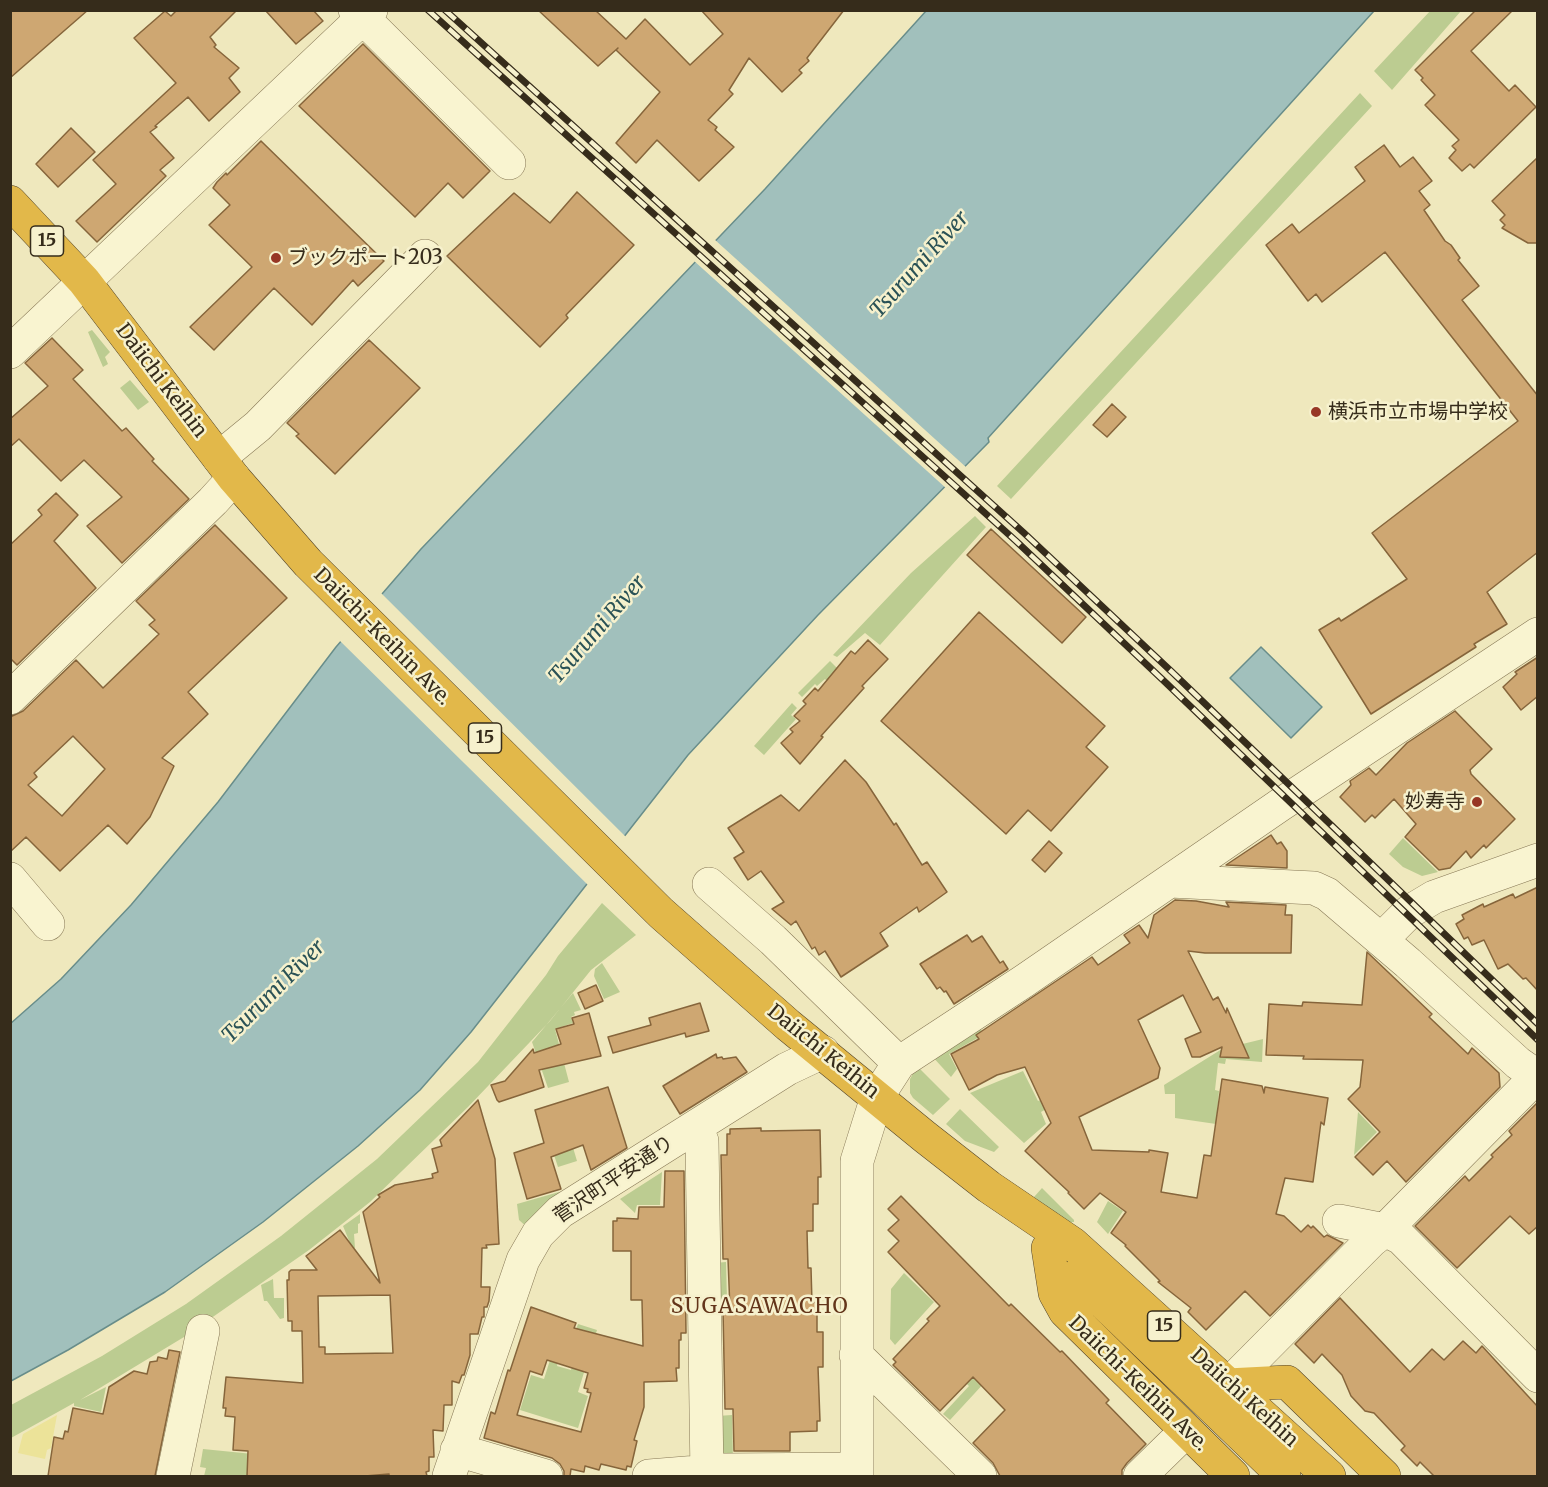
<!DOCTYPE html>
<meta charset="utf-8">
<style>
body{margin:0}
#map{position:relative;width:1548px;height:1487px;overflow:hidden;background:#efe8bd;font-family:Merriweather,serif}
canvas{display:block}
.frame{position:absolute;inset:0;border:12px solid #362c1b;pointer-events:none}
</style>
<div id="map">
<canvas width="1548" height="1487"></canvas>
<div class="frame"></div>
</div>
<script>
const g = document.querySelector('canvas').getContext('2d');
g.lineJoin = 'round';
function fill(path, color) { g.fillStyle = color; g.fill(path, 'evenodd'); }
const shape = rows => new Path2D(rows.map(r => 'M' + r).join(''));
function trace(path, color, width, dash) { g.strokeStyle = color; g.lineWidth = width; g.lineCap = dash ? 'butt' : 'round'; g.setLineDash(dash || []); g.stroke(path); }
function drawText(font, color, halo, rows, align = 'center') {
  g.font = font + ' Merriweather,"Noto Sans JP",serif'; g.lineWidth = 5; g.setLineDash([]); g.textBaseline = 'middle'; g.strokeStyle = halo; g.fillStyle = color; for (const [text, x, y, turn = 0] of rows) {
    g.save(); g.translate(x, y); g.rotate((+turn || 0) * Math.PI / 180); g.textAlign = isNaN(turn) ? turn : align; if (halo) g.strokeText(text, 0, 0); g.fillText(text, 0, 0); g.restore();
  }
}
const green = shape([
 [1431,10,1461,11,1392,90,1374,71],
 [1360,93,1372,106,1011,499,997,486],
 [92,330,110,352,105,357,108,364,103,367,88,332],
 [130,380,149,402,138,410,120,388],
 [975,516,986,527,880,645,865,633,837,657,833,655,911,573],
 [830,661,838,669,831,685,825,679,817,686,815,684,802,697,798,693],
 [792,703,797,708,791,715,796,719,764,755,754,746],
 [1403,838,1438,872,1422,876,1403,867,1389,854],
 [602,903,636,935,591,970,550,1021,468,1107,370,1202,309,1250,184,1337,80,1400,106,1387,101,1412,74,1406,74,1403,11,1438,11,1405,102,1356,186,1304,281,1236,377,1159,478,1062,546,975,558,956],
 [602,963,620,992,604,999,594,976,595,969],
 [573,993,581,1010,574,1012,575,1015,571,1017,573,1023,555,1029,569,1082,548,1088,532,1042],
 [980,1026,983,1035,949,1054,957,1069,951,1077,931,1055],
 [1263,1039,1262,1062,1226,1059,1225,1064,1218,1063,1215,1090,1219,1091,1216,1124,1175,1118,1175,1094,1165,1094,1164,1085,1222,1049],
 [917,1066,950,1099,933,1115,913,1098,910,1093,910,1079],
 [1023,1071,1038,1101,1043,1099,1048,1108,1041,1112,1046,1124,1024,1143,970,1093],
 [960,1109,999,1147,994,1152,965,1141,946,1124],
 [1358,1112,1377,1132,1354,1155],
 [569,1134,577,1161,558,1167,549,1140],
 [662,1172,660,1205,637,1205,635,1213,620,1199],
 [1042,1188,1074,1220,1074,1222,1066,1222,1034,1197],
 [559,1192,560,1197,528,1228,519,1220,517,1204],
 [1108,1201,1123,1211,1108,1234,1097,1222],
 [360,1214,360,1223,358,1224,358,1233,354,1234,355,1248,352,1248,343,1226],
 [726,1262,727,1300,715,1300,714,1263],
 [904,1273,934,1302,895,1345,890,1339,891,1289],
 [273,1279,274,1298,284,1298,284,1318,280,1319,267,1301,264,1301,261,1285],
 [578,1324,597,1330,578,1392,588,1396,578,1428,520,1410,531,1375,544,1379,550,1360,558,1362,557,1366,571,1370,575,1356,568,1353],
 [947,1365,986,1381,950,1420,943,1414,969,1386],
 [732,1415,733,1461,721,1461,717,1416],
 [203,1449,283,1457,284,1476,204,1476,206,1468,200,1467]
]);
const sand = shape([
 [57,1415,51,1448,47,1450,45,1459,18,1453,23,1434]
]);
const water = shape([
 [926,11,1374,11,988,438,989,442,818,615,688,755,471,1032,420,1090,358,1146,263,1222,165,1292,68,1350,11,1381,10,1024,61,979,131,905,218,802,336,647,421,549,765,189,926,11],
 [1261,647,1322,707,1291,738,1230,678,1261,647]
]);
const pier = shape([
 [714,239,967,468,947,489,693,260],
 [380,592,627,838,589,886,339,640]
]);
const building = shape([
 [10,10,88,10,10,78,10,10],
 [177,10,237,10,210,37,216,45,214,47,239,68,229,78,240,92,209,121,188,97,155,126,157,127,150,132,174,158,160,170,166,176,97,242,76,221,116,184,93,160,176,83,134,38,165,11,171,16,177,10],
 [265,10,313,10,323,21,296,44,265,10],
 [538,10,595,10,626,39,645,19,690,65,723,34,701,10,844,10,807,58,809,61,799,70,802,73,782,92,749,58,729,90,733,94,708,120,717,127,715,130,734,147,699,181,657,140,636,163,616,143,660,92,616,50,618,48,598,66,538,10],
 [1476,10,1513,10,1471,51,1509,91,1515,85,1536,107,1474,168,1470,164,1462,171,1449,158,1456,150,1452,146,1459,140,1425,105,1435,95,1421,80,1423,78,1415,70,1476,10],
 [363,44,490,171,463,198,448,183,415,217,299,106,363,44],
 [71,128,95,152,58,187,36,164,71,128],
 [261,141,384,261,358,286,353,280,312,325,274,288,214,350,190,327,252,267,209,225,230,205,213,188,217,182,226,173,227,175,261,141],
 [1384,145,1400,167,1413,157,1432,181,1419,191,1430,205,1424,210,1445,241,1451,245,1460,258,1458,260,1479,286,1462,300,1538,396,1538,552,1487,592,1507,624,1474,644,1476,647,1371,714,1319,630,1339,618,1341,621,1407,579,1372,533,1518,421,1385,252,1322,302,1316,294,1308,301,1266,245,1292,224,1299,233,1365,181,1355,167,1384,145],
 [1538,157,1538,243,1528,243,1502,228,1505,225,1500,220,1505,215,1492,201,1538,157],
 [577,192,634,245,566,315,568,318,540,347,447,256,514,193,550,223,577,192],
 [52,338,83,370,73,379,122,431,126,428,154,459,152,461,189,499,122,563,87,526,122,497,84,460,61,481,19,439,10,447,10,419,48,386,25,363,52,338],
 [369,340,420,388,335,474,296,436,299,434,287,423,369,340],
 [1112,404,1126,417,1107,437,1093,425,1112,404],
 [56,493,78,515,54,541,96,588,17,665,10,658,10,545,42,515,38,510,56,493],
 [215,525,287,598,188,692,208,714,162,758,174,766,150,817,127,844,108,825,60,871,26,837,10,852,10,717,23,711,76,660,103,688,159,634,149,625,155,620,136,601,215,525],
 [73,736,105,769,62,816,28,785,37,777,34,773,73,736],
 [991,529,1086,617,1062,643,967,555,991,529],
 [979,612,1105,726,1086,747,1108,767,1051,831,1028,810,1006,834,881,721,979,612],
 [868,640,888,659,862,686,864,688,821,736,823,737,800,764,781,743,793,732,790,729,800,721,794,716,806,704,803,701,815,688,818,691,851,651,855,654,868,640],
 [1538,657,1538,696,1521,710,1503,687,1517,674,1515,672,1538,657],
 [1455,711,1492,749,1470,770,1471,774,1515,819,1486,848,1484,845,1471,858,1466,851,1450,868,1439,870,1405,837,1416,824,1394,799,1375,818,1372,815,1365,822,1340,797,1351,785,1350,781,1369,768,1376,775,1407,743,1455,711],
 [845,760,866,782,894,825,896,823,922,865,927,862,947,892,919,912,917,907,880,933,888,946,841,977,825,951,819,955,815,947,812,949,796,921,791,925,772,909,784,902,761,871,748,880,734,858,744,852,728,828,781,795,799,811,845,760],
 [1271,835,1277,844,1281,842,1287,851,1287,868,1226,865,1271,835],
 [1049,841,1062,853,1045,872,1032,860,1049,841],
 [1538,887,1538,991,1526,978,1523,979,1508,964,1498,969,1484,940,1472,945,1468,937,1464,939,1456,924,1464,919,1462,915,1483,904,1484,907,1513,894,1515,898,1538,887],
 [1175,900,1196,901,1229,907,1226,902,1286,905,1285,915,1292,915,1291,953,1205,953,1188,951,1213,1000,1218,997,1226,1013,1227,1008,1249,1058,1220,1057,1222,1047,1200,1057,1192,1057,1185,1039,1201,1032,1183,995,1138,1020,1160,1068,1158,1078,1079,1117,1092,1150,1149,1152,1149,1150,1168,1153,1161,1192,1197,1198,1204,1155,1211,1156,1222,1079,1262,1086,1264,1093,1265,1087,1328,1098,1324,1125,1321,1122,1313,1182,1285,1178,1276,1214,1284,1216,1301,1232,1308,1225,1311,1228,1313,1226,1324,1237,1327,1235,1343,1243,1270,1316,1245,1291,1206,1330,1188,1312,1191,1308,1158,1282,1160,1281,1125,1246,1126,1245,1111,1233,1126,1212,1100,1193,1084,1209,1068,1193,1069,1192,1025,1151,1051,1123,1025,1067,997,1075,969,1090,951,1054,979,1039,976,1035,1092,957,1098,965,1130,943,1124,935,1139,925,1148,938,1154,915,1175,900],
 [967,935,972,942,982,936,1000,963,1003,961,1008,969,954,1004,946,991,944,992,940,987,937,989,920,964,967,935],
 [1367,952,1432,1014,1429,1017,1468,1054,1472,1048,1499,1073,1500,1087,1406,1182,1387,1161,1373,1175,1355,1157,1380,1132,1348,1099,1360,1087,1363,1060,1303,1059,1304,1056,1266,1055,1269,1004,1302,1006,1303,1002,1362,1005,1367,952],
 [596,985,603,1001,585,1009,578,993,596,985],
 [700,1003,709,1031,686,1037,685,1033,613,1053,608,1037,651,1025,649,1018,700,1003],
 [589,1013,601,1056,539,1070,544,1087,499,1102,497,1100,491,1085,505,1081,533,1049,534,1053,561,1044,556,1029,574,1024,572,1018,589,1013],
 [716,1054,717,1058,722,1057,723,1059,736,1057,747,1072,680,1114,663,1086,716,1054],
 [608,1087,627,1148,591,1170,583,1145,551,1157,561,1189,527,1199,514,1153,544,1143,535,1110,608,1087],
 [478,1100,495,1159,499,1244,486,1245,487,1248,482,1248,481,1287,490,1287,489,1301,487,1307,484,1307,484,1317,482,1317,478,1334,470,1334,470,1355,464,1375,462,1375,459,1383,452,1381,452,1405,444,1405,443,1431,433,1430,434,1457,429,1457,429,1471,426,1472,427,1476,389,1476,389,1474,365,1476,247,1476,248,1451,233,1450,235,1417,225,1416,226,1408,223,1408,226,1377,303,1383,302,1331,292,1331,292,1321,288,1321,287,1280,289,1280,289,1272,291,1270,317,1270,306,1256,340,1230,380,1283,363,1212,380,1197,378,1195,395,1185,433,1178,432,1174,438,1172,432,1149,442,1146,440,1140,478,1100],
 [390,1295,393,1353,325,1354,325,1347,319,1347,318,1296,390,1295],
 [1538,1102,1538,1226,1529,1234,1510,1216,1457,1268,1415,1226,1465,1176,1469,1181,1493,1157,1491,1155,1512,1135,1509,1131,1538,1102],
 [761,1128,761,1131,820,1130,821,1177,818,1177,818,1204,813,1204,813,1231,807,1231,808,1268,811,1268,812,1303,817,1302,817,1332,823,1332,823,1367,818,1367,820,1421,817,1421,817,1431,790,1432,790,1451,734,1451,733,1409,725,1409,723,1310,730,1310,728,1259,723,1259,721,1155,727,1155,727,1134,730,1134,730,1129,761,1128],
 [665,1171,684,1171,686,1333,681,1333,681,1340,679,1340,679,1368,676,1368,677,1381,644,1382,644,1407,634,1440,637,1441,631,1467,627,1466,626,1470,601,1464,599,1470,585,1466,584,1472,571,1469,570,1476,564,1476,564,1471,560,1464,552,1458,484,1438,491,1412,495,1414,508,1370,510,1371,531,1307,576,1323,574,1328,643,1346,642,1300,631,1300,631,1251,613,1251,613,1221,617,1221,617,1218,638,1219,639,1207,664,1207,665,1171],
 [547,1360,588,1373,584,1388,588,1389,587,1392,591,1393,581,1432,517,1415,530,1371,542,1375,547,1360],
 [901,1196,1009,1306,1011,1304,1060,1352,1062,1351,1109,1400,1106,1403,1146,1444,1127,1463,1122,1470,1122,1476,1000,1476,993,1463,973,1443,1005,1410,973,1377,940,1411,893,1365,896,1362,893,1359,929,1321,927,1319,940,1306,888,1252,899,1241,888,1230,899,1220,888,1209,901,1196],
 [1340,1298,1410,1372,1432,1349,1444,1360,1463,1341,1476,1353,1482,1346,1538,1407,1538,1476,1434,1476,1420,1462,1417,1466,1401,1450,1405,1446,1374,1413,1365,1411,1351,1396,1342,1375,1322,1354,1314,1363,1295,1344,1340,1298],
 [169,1350,180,1352,155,1476,48,1476,54,1437,63,1439,65,1431,68,1432,73,1408,103,1414,109,1387,134,1371,147,1374,150,1362,157,1361,158,1357,167,1359,169,1350]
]);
const minor = shape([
 [355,10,509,163],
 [10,352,371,10],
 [219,458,258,426,425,256],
 [10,698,213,501,234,478],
 [10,879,48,924],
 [1170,881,1314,888,1327,894,1408,963,1518,1063,1538,1077],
 [709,884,773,940,899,1063],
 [1381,940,1409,912,1434,897,1538,860],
 [695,1127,702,1141,707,1476],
 [1339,1221,1385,1230,1401,1238,1538,1376],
 [856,1355,980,1476],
 [1228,1385,1371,1241,1385,1230,1537,1076],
 [457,1450,546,1476],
 [173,1476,203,1331],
 [449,1476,523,1260,538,1234,560,1212,787,1069,823,1052],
 [649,1476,723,1470,857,1469],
 [857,1476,857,1161,877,1097,899,1063,1024,981,1280,805,1538,634],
 [1140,1476,1186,1431]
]);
const highway = shape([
 [10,202,84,281,234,478,308,563,661,913,788,1025,925,1137,989,1187,1073,1244,1329,1476],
 [1048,1248,1055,1293,1065,1311,1233,1476],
 [1076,1276,1284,1476],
 [1228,1385,1287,1382,1384,1476]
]);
const rail = shape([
 [428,10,1016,541,1164,681,1538,1040],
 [445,10,1024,533,1172,672,1538,1024]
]);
const markers = [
 [276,258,6,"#973725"],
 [1316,412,6,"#973725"],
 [1477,802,6,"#973725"]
];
const shields = [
 [47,241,33],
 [485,738,33],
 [1164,1326,33]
];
const shieldNames = [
 ["15",47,241],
 ["15",485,738],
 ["15",1164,1326]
];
const poiNames = [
 ["ブックポート203",288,258],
 ["横浜市立市場中学校",1328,412],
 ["妙寿寺",1465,802,"right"]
];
const streetNames = [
 ["Daiichi Keihin",161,381,53],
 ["Daiichi-Keihin Ave.",382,637,45],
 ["Daiichi Keihin",823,1052,39],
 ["菅沢町平安通り",614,1180,-34],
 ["Daiichi-Keihin Ave.",1138,1384,44],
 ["Daiichi Keihin",1244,1398,42]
];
const waterNames = [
 ["Tsurumi River",920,265,-48],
 ["Tsurumi River",598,630,-49],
 ["Tsurumi River",274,992,-45]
];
const neighbourhoodNames = [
 ["SUGASAWACHO",760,1307]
];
fill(green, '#bccc91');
fill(sand, '#ece399');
fill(water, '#a1c0bc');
trace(water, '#688d8a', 1.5);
fill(pier, '#efe8bd');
fill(building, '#cea772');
trace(building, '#86653b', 1.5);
trace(minor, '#877856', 34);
trace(highway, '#54452b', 34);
trace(minor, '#f9f4d0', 33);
trace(highway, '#e2b84a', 33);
trace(rail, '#362c1b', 7);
trace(rail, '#f6f1cd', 4.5, [14]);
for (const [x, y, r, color] of markers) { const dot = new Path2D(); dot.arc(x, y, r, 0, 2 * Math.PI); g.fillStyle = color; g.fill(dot); trace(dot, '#f6f1cd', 2); }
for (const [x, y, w] of shields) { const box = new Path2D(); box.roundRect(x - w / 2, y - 15, w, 30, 4.5); g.fillStyle = '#f6f1cd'; g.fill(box); trace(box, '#362c1b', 1.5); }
drawText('bold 18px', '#362c1b', null, shieldNames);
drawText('20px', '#362c1b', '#f6f1cd', poiNames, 'left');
drawText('20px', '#362c1b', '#f6f1cd', streetNames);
drawText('italic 21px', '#2a5256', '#f6f1cd', waterNames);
g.letterSpacing = '1.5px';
drawText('21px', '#63351a', '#f6f1cd', neighbourhoodNames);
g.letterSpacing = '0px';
</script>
